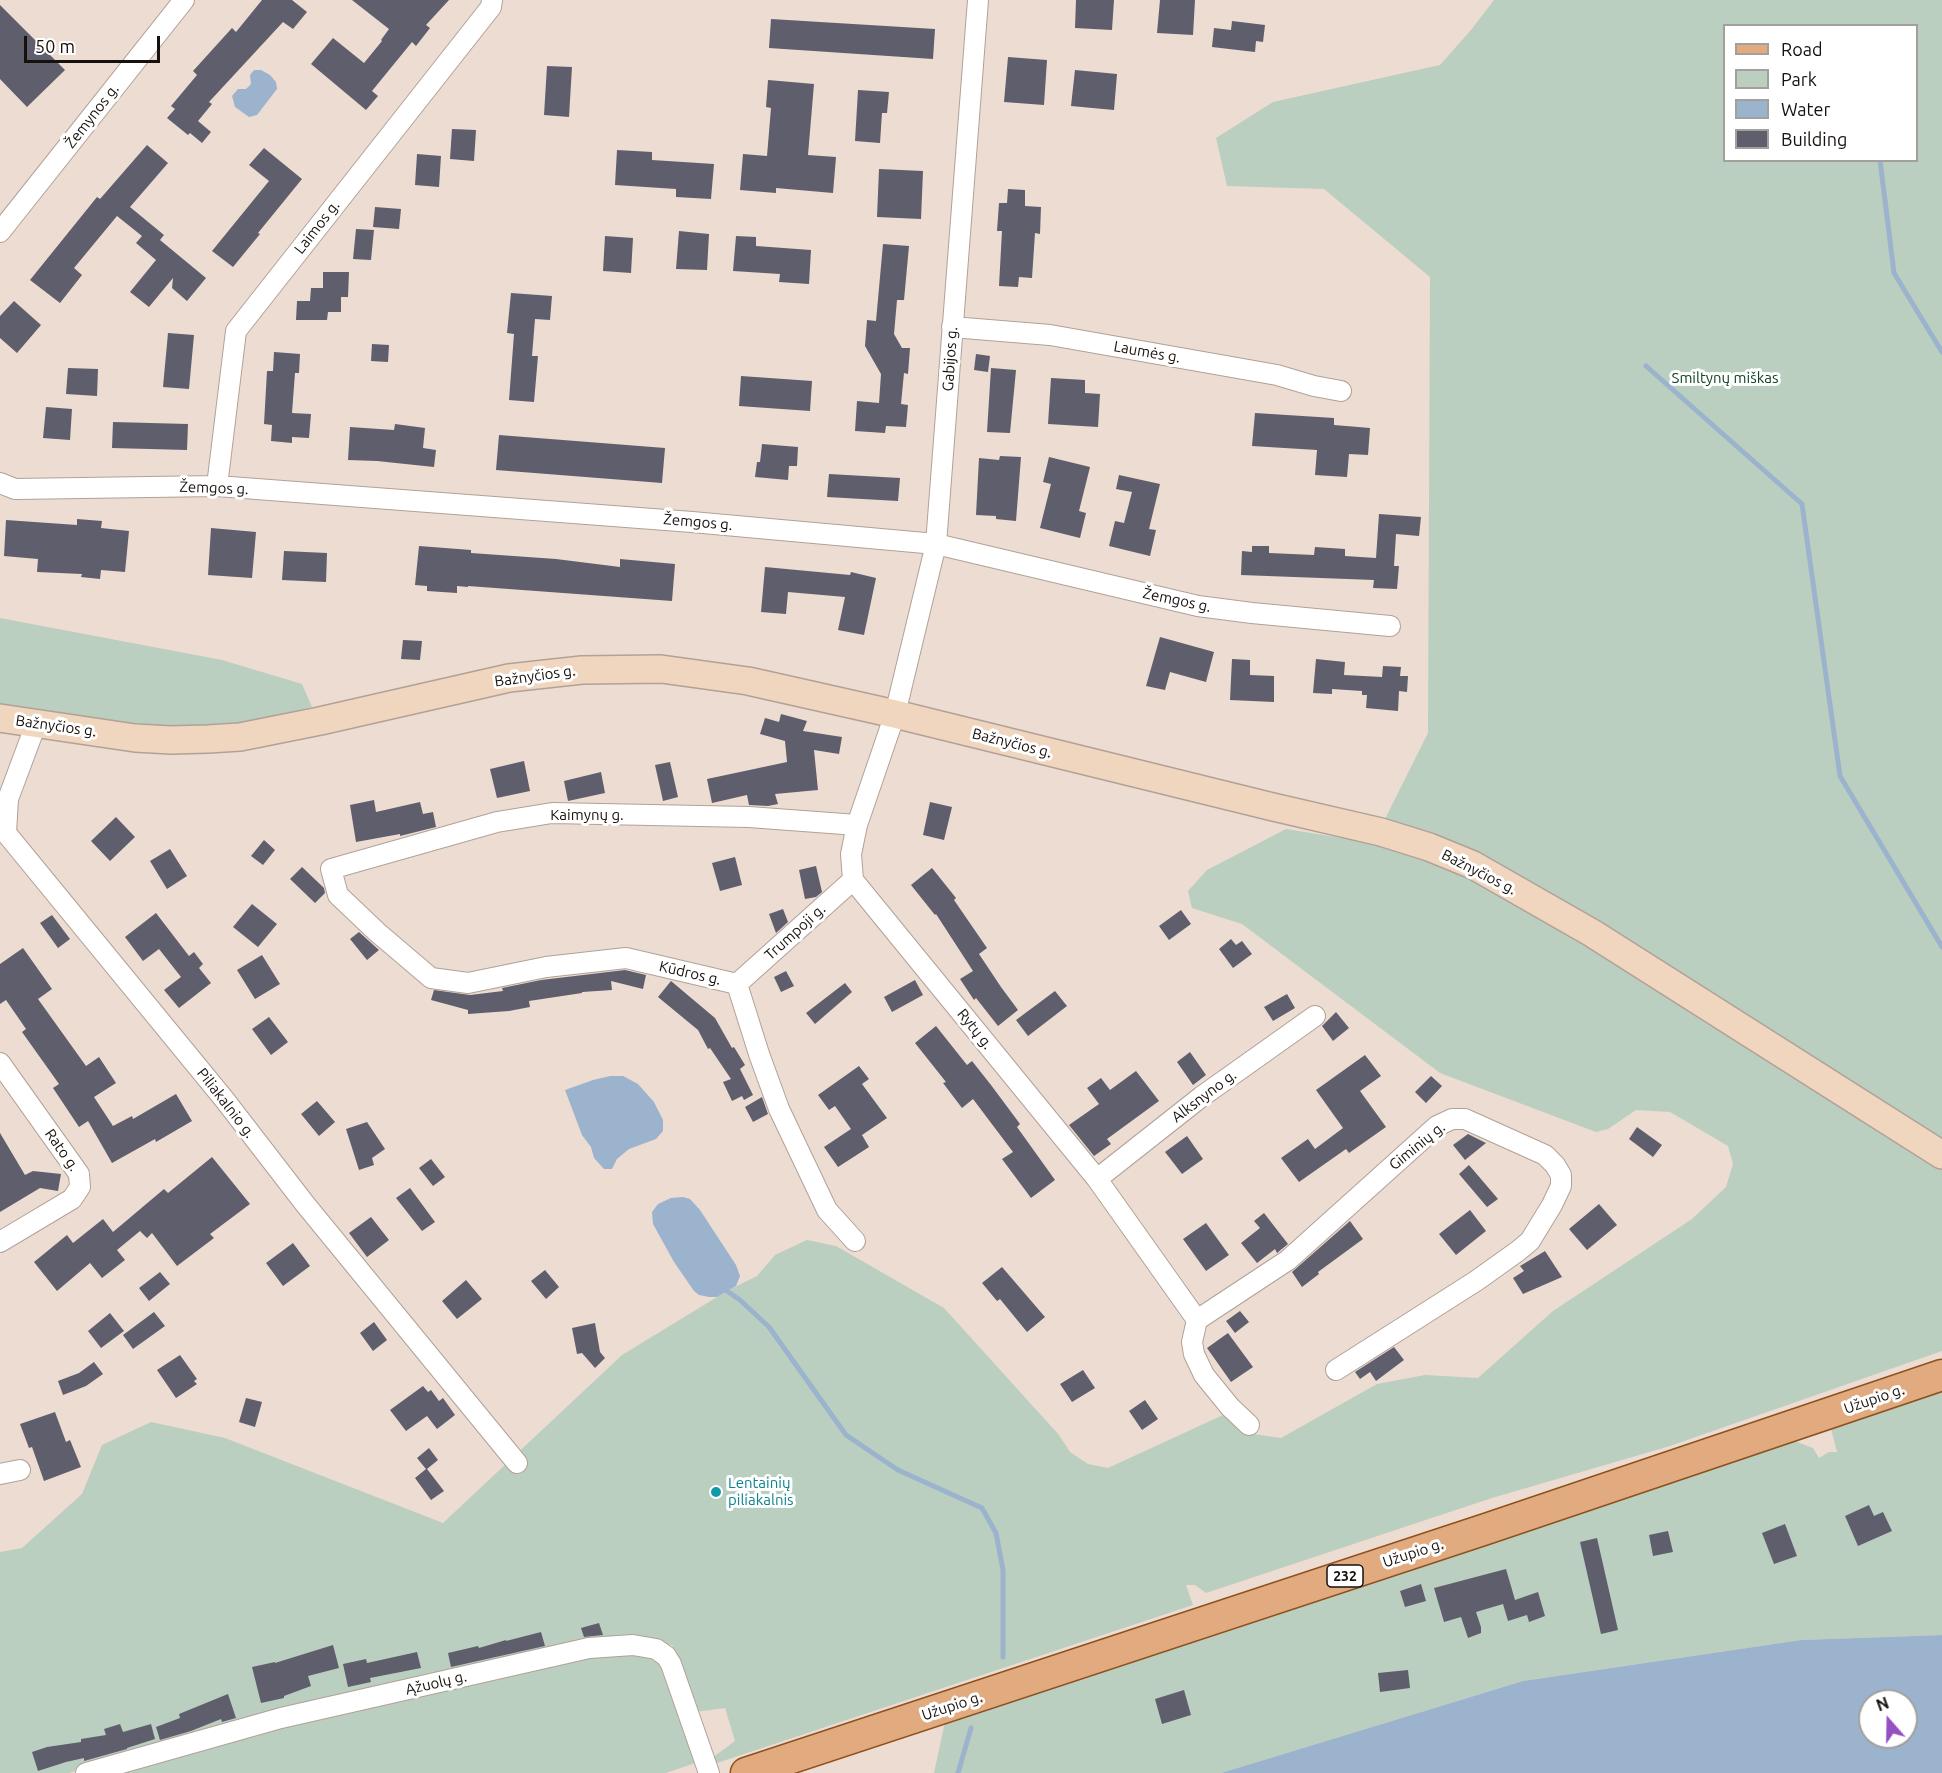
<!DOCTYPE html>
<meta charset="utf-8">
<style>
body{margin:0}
#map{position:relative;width:1942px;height:1773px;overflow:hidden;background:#eddcd1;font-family:Ubuntu,sans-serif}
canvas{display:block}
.legend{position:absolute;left:1723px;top:24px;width:195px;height:138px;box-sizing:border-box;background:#fff;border:2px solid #a2a09e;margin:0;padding:8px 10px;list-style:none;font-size:18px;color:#17110d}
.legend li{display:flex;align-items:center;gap:12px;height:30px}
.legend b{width:30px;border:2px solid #a2a09e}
.north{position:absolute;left:1858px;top:1689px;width:60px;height:60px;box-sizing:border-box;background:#fff;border:2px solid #a2a09e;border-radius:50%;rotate:340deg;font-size:16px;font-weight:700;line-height:24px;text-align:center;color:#17110d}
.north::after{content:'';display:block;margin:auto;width:21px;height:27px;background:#9750c3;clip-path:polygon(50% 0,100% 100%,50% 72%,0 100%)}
.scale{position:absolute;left:24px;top:36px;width:136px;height:27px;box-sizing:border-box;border:3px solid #17110d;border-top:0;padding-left:8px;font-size:18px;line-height:21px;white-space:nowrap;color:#17110d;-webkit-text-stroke:4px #fff;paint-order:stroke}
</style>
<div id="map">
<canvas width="1942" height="1773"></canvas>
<ul class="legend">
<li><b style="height:8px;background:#e1ab7f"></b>Road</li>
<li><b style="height:16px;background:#bacfbf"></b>Park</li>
<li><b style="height:16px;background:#9cb3cd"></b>Water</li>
<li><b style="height:16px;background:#5f5e6d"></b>Building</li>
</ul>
<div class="north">N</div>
<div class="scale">50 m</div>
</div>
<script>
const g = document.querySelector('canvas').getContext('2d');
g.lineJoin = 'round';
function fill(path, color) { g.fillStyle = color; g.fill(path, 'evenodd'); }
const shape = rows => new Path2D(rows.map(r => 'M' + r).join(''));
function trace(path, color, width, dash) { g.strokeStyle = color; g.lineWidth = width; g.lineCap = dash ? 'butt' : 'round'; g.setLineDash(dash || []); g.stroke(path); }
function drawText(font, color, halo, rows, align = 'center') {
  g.font = font + ' Ubuntu,sans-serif'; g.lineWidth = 6; g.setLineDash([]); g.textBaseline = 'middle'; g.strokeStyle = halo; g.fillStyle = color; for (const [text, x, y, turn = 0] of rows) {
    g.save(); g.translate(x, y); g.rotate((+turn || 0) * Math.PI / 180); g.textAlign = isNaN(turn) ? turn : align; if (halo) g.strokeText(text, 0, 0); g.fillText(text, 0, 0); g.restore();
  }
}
const green = shape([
 [1494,0,1942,0,1942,1351,1670,1446,1492,1498,1206,1593,1195,1585,1186,1585,1193,1605,714,1764,712,1758,735,1741,725,1708,695,1712,672,1645,637,1641,150,1750,69,1773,0,1773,0,1552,22,1548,82,1494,102,1445,151,1422,225,1438,443,1523,622,1355,727,1291,757,1276,775,1255,807,1240,836,1246,944,1308,1059,1435,1070,1452,1088,1464,1108,1468,1223,1415,1246,1433,1281,1438,1377,1384,1425,1375,1478,1378,1553,1311,1692,1219,1726,1187,1733,1164,1728,1146,1670,1112,1636,1110,1608,1129,1596,1132,1440,1073,1242,924,1192,908,1188,891,1207,870,1286,829,1373,843,1428,733,1430,277,1324,189,1227,186,1216,138,1273,102,1440,65,1471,30],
 [1724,26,1916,26,1916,160,1724,160],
 [0,618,222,660,302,684,312,707,241,724,172,728,136,725,0,706],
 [1942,1390,1942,1635,1801,1640,1523,1681,1221,1773,934,1773,945,1722,994,1705,1208,1638,1588,1511,1792,1440,1813,1448,1819,1458,1829,1452,1837,1452,1830,1425],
 [638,1651,656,1660,665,1673,698,1762,666,1773,106,1773,267,1726,578,1655]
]);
const water = shape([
 [254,70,261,70,270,75,276,82,277,89,257,115,249,117,235,107,232,96,238,89,246,89,251,84,250,75],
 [610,1076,623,1076,638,1084,654,1102,663,1120,663,1131,656,1139,629,1149,617,1159,612,1169,604,1169,594,1158,591,1147,582,1135,565,1090,593,1080],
 [683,1197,690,1199,700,1210,736,1265,740,1276,736,1286,717,1297,709,1297,699,1295,694,1291,674,1262,653,1224,652,1212,658,1204,671,1198],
 [1942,1635,1942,1773,1221,1773,1523,1681,1801,1640],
 [1870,1701,1906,1701,1906,1737,1870,1737]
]);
const stream = shape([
 [1880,160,1894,273,1942,352],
 [1646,366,1802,504,1840,776,1942,947],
 [727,1291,740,1300,769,1327,846,1435,898,1470,982,1508,996,1533,1003,1570,1003,1657],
 [958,1773,971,1728]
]);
const building = shape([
 [262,0,292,0,307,12,293,29,283,22,209,102,212,104,198,121,211,132,202,143,190,133,188,135,167,118,175,109,171,106,197,75,193,71,232,28,236,32],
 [352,0,449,0,426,25,430,28,416,46,412,42,372,91,378,96,366,110,311,64,333,38,364,63,382,41,381,40,389,29],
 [1076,0,1114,0,1112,30,1075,28],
 [1160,0,1195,0,1193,35,1157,33],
 [0,5,65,70,27,107,0,79],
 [771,19,935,29,933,59,769,48],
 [1232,21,1265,25,1263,42,1256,41,1255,52,1212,47,1214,28,1231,30],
 [1008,57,1047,60,1044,105,1004,102],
 [547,66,572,67,569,117,544,115],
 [1075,70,1117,74,1114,110,1071,106],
 [768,80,814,84,808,155,836,157,833,193,776,188,776,193,740,190,743,154,767,156,771,108,766,107],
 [858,90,889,92,887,113,882,113,880,143,855,141],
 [452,129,476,130,474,161,450,159],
 [147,145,168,163,130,207,164,235,160,240,206,278,187,301,172,288,173,278,149,307,130,292,156,260,136,243,142,236,117,216,74,268,82,275,60,303,30,280,97,197,100,199],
 [264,148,302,179,258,233,260,234,233,267,212,251,269,181,249,165],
 [617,150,652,152,652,160,714,164,711,199,676,197,676,189,615,185],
 [417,154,441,156,439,187,415,185],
 [879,169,923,171,921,219,877,217],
 [1008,189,1025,190,1025,206,1041,207,1040,234,1035,233,1032,278,1019,277,1018,287,999,286,1002,231,997,231,999,203,1007,203],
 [375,207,401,209,399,229,373,227],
 [356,229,374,230,371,260,353,259],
 [679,231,709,234,707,270,676,269],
 [605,236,633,238,631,273,603,271],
 [736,236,756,237,756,246,811,250,809,284,779,282,780,274,733,271],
 [883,244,909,246,904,300,897,300,894,334,902,348,910,348,908,374,904,373,901,404,908,405,906,427,886,426,885,433,855,431,857,401,879,403,881,374,865,346,867,320,876,321],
 [323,272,349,272,348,297,341,297,341,312,328,312,327,320,296,320,297,301,310,301,311,288,323,288],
 [511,293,552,296,550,320,535,319,532,356,538,356,534,402,509,400,514,334,507,333],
 [14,301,41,325,17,353,0,338,0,316],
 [168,333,194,335,189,389,163,387],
 [372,344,389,345,388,362,371,361],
 [274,352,300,354,299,373,295,373,292,413,311,414,309,438,292,437,292,443,271,441,272,425,264,424,267,371,273,371],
 [976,354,990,356,988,372,974,370],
 [68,368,98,369,97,396,66,394],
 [991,368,1016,370,1010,433,987,432],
 [741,376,812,381,810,411,739,406],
 [1051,378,1085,380,1085,393,1100,394,1098,427,1048,424],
 [46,407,72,409,70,440,43,438],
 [1255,413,1334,418,1334,425,1370,428,1368,455,1349,454,1347,477,1315,475,1317,450,1252,446],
 [113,422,188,424,187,450,112,448],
 [395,424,425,428,423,448,436,450,434,467,377,461,348,460,350,427,394,430],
 [499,435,665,448,662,483,496,470],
 [762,444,798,447,797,466,789,466,788,480,755,477,757,462,760,462],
 [1000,456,1021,457,1016,521,996,519,996,516,976,515,979,458,999,460],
 [1049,457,1090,467,1079,511,1086,513,1080,538,1040,528,1051,484,1043,482],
 [829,474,900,478,898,501,827,497],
 [1119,475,1160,484,1149,529,1156,530,1150,556,1109,546,1115,521,1124,523,1132,492,1116,489],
 [1379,514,1421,517,1419,536,1396,534,1394,566,1399,566,1397,589,1373,588,1374,580,1241,575,1242,551,1252,552,1252,546,1269,546,1269,553,1314,555,1315,547,1345,549,1345,556,1376,558],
 [77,519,102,521,101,528,129,531,125,572,101,570,100,579,81,577,82,574,37,572,38,559,4,556,6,520,77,525],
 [211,528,256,532,252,578,208,575],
 [419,546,471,550,471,553,556,559,620,567,620,559,675,564,672,601,468,586,468,587,457,586,457,593,427,591,427,586,415,585],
 [284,551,327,553,326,582,282,580],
 [765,567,850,575,851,572,876,578,864,635,838,630,845,597,788,592,786,614,761,612],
 [1160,637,1214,652,1206,682,1170,672,1165,690,1146,686],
 [403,640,422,641,420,660,401,659],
 [1232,659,1250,660,1250,675,1274,676,1274,702,1230,700],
 [1316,659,1345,662,1344,675,1382,677,1383,666,1401,667,1400,676,1408,676,1407,692,1399,691,1398,711,1366,708,1367,695,1362,695,1362,691,1332,689,1332,694,1313,693],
 [781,714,807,721,803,731,842,737,839,754,814,750,818,790,775,794,778,804,768,806,749,805,747,795,712,803,707,779,787,762,785,741,760,734,765,718,779,722],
 [524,761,530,791,497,798,490,769],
 [670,762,678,797,663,801,655,765],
 [601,772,605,793,568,801,564,781],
 [374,800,376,812,420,802,423,814,433,812,436,827,400,836,400,834,356,842,350,805],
 [930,802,952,807,944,840,923,835],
 [116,817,135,837,110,861,91,841],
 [264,840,275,850,263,865,251,856],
 [170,849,187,876,167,889,150,861],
 [735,857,742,885,720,891,712,863],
 [816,866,822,892,816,897,805,899,799,870],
 [302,867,324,888,325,893,315,903,290,879],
 [932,868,956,898,954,900,987,948,979,954,1001,987,1018,1010,998,1026,976,998,974,1000,960,979,973,971,936,914,935,915,911,885],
 [252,904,277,924,258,947,233,927],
 [783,909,788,922,776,933,769,914],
 [1181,910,1191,924,1169,940,1159,926],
 [156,913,189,956,194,952,203,964,199,968,211,983,179,1008,164,990,181,977,159,949,143,961,125,937],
 [52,915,70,939,58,948,40,923],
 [359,932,379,950,367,960,350,939],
 [1231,939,1236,945,1242,941,1252,954,1233,968,1219,949],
 [23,948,52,989,38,999,86,1066,99,1057,116,1083,94,1097,113,1126,132,1116,133,1119,176,1094,192,1121,156,1142,155,1139,112,1163,88,1121,79,1127,53,1088,59,1084,22,1032,26,1029,6,1000,0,1004,0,964],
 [262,955,280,984,255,999,237,970],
 [625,970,646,975,643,989,611,981,612,990,582,992,582,993,529,1001,530,1007,509,1011,468,1014,468,1010,431,1000,434,990,470,995,503,991,502,988,541,980],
 [786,971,794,986,781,992,774,977],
 [915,980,923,995,892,1012,884,997],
 [671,981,715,1018,732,1048,734,1047,745,1065,740,1069,753,1095,744,1100,742,1096,732,1101,723,1082,731,1079,710,1048,708,1049,698,1030,658,997],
 [845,983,852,992,815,1024,806,1013],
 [1055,991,1067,1006,1028,1036,1016,1020],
 [1287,994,1295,1008,1273,1021,1264,1007],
 [1336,1012,1349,1028,1333,1041,1322,1026],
 [269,1017,288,1042,271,1055,252,1029],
 [936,1026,967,1065,972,1061,991,1085,1020,1124,1017,1127,1055,1180,1031,1198,1002,1159,1013,1152,973,1099,962,1108,943,1083,946,1082,915,1043],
 [1190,1052,1206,1075,1193,1085,1177,1062],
 [1365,1055,1381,1076,1360,1091,1386,1127,1349,1153,1346,1149,1299,1182,1281,1158,1308,1139,1315,1149,1343,1128,1316,1090],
 [859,1066,869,1079,862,1084,887,1118,862,1135,869,1147,838,1167,824,1147,851,1129,835,1106,829,1110,818,1095],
 [1136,1071,1159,1101,1107,1139,1111,1144,1094,1156,1069,1125,1099,1104,1087,1088,1101,1078,1110,1090],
 [1431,1076,1442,1086,1426,1103,1415,1092],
 [762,1097,768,1114,753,1122,745,1107],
 [317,1101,335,1122,319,1136,301,1114],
 [367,1122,385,1149,372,1158,374,1165,359,1170,346,1129],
 [1637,1127,1662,1145,1653,1157,1629,1139],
 [0,1133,25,1175,33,1171,61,1174,58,1191,40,1188,0,1212],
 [1468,1134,1486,1143,1465,1160,1453,1145],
 [1187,1136,1203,1159,1182,1174,1165,1152],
 [212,1157,250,1204,210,1234,214,1238,177,1266,152,1233,147,1238,140,1231,117,1250,125,1260,102,1278,90,1263,57,1291,34,1262,67,1235,73,1243,103,1219,113,1232,164,1189,168,1193],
 [431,1159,445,1177,433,1186,419,1168],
 [1469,1165,1498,1199,1487,1207,1459,1174],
 [410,1188,435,1222,422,1231,396,1198],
 [1599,1204,1617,1225,1587,1250,1569,1229],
 [1470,1210,1486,1231,1456,1255,1439,1234],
 [1264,1213,1288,1244,1277,1253,1275,1249,1257,1263,1241,1243,1260,1228,1254,1221],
 [371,1217,389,1240,367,1257,349,1233],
 [1350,1221,1363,1239,1318,1272,1319,1274,1302,1287,1292,1272],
 [1206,1223,1229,1255,1206,1271,1183,1239],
 [293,1243,310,1266,283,1286,266,1263],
 [1545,1251,1562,1277,1523,1294,1513,1278,1524,1271,1520,1266],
 [1002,1267,1045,1317,1027,1332,1000,1299,997,1301,982,1283],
 [545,1270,559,1287,546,1299,531,1281],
 [160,1272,170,1284,149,1301,139,1288],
 [466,1280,482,1299,457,1319,442,1301],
 [1240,1311,1249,1322,1235,1333,1226,1321],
 [154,1312,165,1326,133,1349,123,1335],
 [110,1313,124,1331,101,1348,88,1331],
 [374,1322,387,1340,373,1351,360,1333],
 [595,1323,600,1352,605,1358,595,1368,582,1353,577,1354,572,1328],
 [1228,1333,1253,1367,1231,1382,1207,1348],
 [1394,1347,1404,1360,1376,1381,1370,1372,1360,1379,1355,1372],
 [180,1355,197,1379,194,1381,197,1384,176,1398,157,1370],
 [94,1362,103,1374,86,1386,63,1395,58,1381,79,1373],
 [1083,1370,1095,1388,1072,1402,1060,1384],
 [423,1386,428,1392,431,1390,439,1401,443,1398,455,1415,437,1429,427,1416,406,1431,390,1410],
 [246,1398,262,1402,255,1427,239,1422],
 [1145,1400,1158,1419,1142,1430,1129,1411],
 [55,1412,66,1442,70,1440,81,1467,44,1481,32,1447,29,1448,20,1424],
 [429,1448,438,1460,427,1469,444,1491,431,1500,415,1478,426,1469,417,1458],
 [1869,1505,1874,1516,1883,1512,1892,1531,1858,1546,1845,1516],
 [1785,1524,1797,1556,1774,1564,1762,1533],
 [1668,1531,1673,1552,1653,1556,1649,1535],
 [1597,1538,1618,1630,1601,1634,1580,1542],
 [1506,1569,1515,1600,1538,1592,1545,1616,1529,1622,1527,1615,1508,1621,1503,1604,1476,1612,1481,1627,1481,1633,1468,1638,1461,1617,1444,1622,1434,1588],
 [1421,1584,1426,1601,1405,1607,1400,1591],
 [599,1623,603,1635,584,1637,581,1628],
 [541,1632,545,1646,451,1667,448,1653,478,1646,479,1648,506,1640,506,1641],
 [333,1645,339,1668,308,1676,311,1686,284,1696,284,1698,261,1703,252,1667,275,1662,275,1663],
 [417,1652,421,1668,370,1678,371,1682,348,1687,343,1664,366,1659,367,1663],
 [1408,1670,1410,1688,1380,1692,1378,1673],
 [1184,1690,1191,1715,1162,1724,1155,1699],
 [228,1694,236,1718,222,1722,221,1719,191,1731,160,1740,156,1727,180,1718,179,1714],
 [120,1724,123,1732,151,1724,155,1739,127,1748,127,1749,84,1761,84,1758,66,1762,38,1771,32,1752,47,1747,81,1742,81,1739,106,1735,104,1729]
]);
const minor = shape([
 [978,0,936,544,895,714,857,825,851,854,853,880,1097,1179,1197,1320],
 [0,232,184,0],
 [952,327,1050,335,1277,375,1314,386,1341,391],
 [0,483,15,489,217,486,692,522,936,544,1198,606,1252,613,1390,626],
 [217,486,236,331,491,7,492,0],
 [36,724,8,799,6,833,224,1099,305,1204,517,1463],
 [737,984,853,880],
 [0,1063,79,1174,80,1187,72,1199,0,1242],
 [1097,1179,1201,1097,1315,1016],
 [855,1241,827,1210,779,1109,759,1054,737,984,626,958,546,967,468,983,431,978,377,932,338,895,331,869,497,822,552,813,749,817,857,825],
 [1249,1425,1230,1407,1204,1375,1194,1354,1192,1342,1197,1320,1288,1260,1437,1126,1452,1119,1465,1119,1545,1155,1555,1165,1561,1175,1561,1186,1552,1205,1530,1241,1518,1251,1476,1281,1336,1370],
 [0,1474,20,1470],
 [86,1773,281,1718,589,1648,633,1645,656,1649,666,1656,671,1664,709,1773]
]);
const secondary = shape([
 [0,718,135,738,171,740,208,739,240,737,320,721,509,678,582,670,661,669,748,681,895,714,1273,807,1381,832,1429,847,1473,865,1592,933,1942,1155]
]);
const primary = shape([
 [746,1773,1486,1529,1942,1375]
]);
const markers = [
 [716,1492,6,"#0f9aa8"]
];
const shields = [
 [1345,1576,36]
];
const shieldNames = [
 ["232",1345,1576]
];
const streetNames = [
 ["Žemynos g.",92,116,-52],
 ["Laimos g.",317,227,-52],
 ["Laumės g.",1147,352,10],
 ["Gabijos g.",950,359,-86],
 ["Žemgos g.",214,488,2],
 ["Žemgos g.",698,522,5],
 ["Žemgos g.",1177,600,12],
 ["Bažnyčios g.",535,676,-8],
 ["Bažnyčios g.",56,726,8],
 ["Bažnyčios g.",1012,743,14],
 ["Kaimynų g.",587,815],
 ["Bažnyčios g.",1479,872,27],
 ["Trumpoji g.",795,932,-42],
 ["Kūdros g.",690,973,13],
 ["Rytų g.",975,1029,51],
 ["Alksnyno g.",1204,1096,-37],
 ["Piliakalnio g.",226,1103,52],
 ["Giminių g.",1417,1146,-39],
 ["Rato g.",62,1150,55],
 ["Užupio g.",1874,1399,-19],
 ["Užupio g.",1413,1553,-18],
 ["Ąžuolų g.",436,1683,-13],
 ["Užupio g.",952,1706,-18]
];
const parkNames = [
 ["Smiltynų miškas",1725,378]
];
const cultureNames = [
 ["Lentainių",728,1483],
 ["piliakalnis",728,1500]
];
fill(green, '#bacfbf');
fill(water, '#9cb3cd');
trace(stream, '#9cb3cd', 5);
fill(building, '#5f5e6d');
trace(minor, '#b1a197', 22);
trace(secondary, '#b1a197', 30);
trace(primary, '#8d5120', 33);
trace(minor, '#fff', 20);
trace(secondary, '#f0d5bf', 27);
trace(primary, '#e1ab7f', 30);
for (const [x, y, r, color] of markers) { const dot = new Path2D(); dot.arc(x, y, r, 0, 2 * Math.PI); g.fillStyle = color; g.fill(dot); trace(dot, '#fff', 2); }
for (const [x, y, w] of shields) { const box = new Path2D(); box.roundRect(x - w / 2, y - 11, w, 22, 4.5); g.fillStyle = '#fff'; g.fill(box); trace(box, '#17110d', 1.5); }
drawText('bold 14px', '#17110d', null, shieldNames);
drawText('15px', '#17110d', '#fff', streetNames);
drawText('15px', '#0f4325', '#fff', parkNames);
drawText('15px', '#0d838f', '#fff', cultureNames, 'left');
</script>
